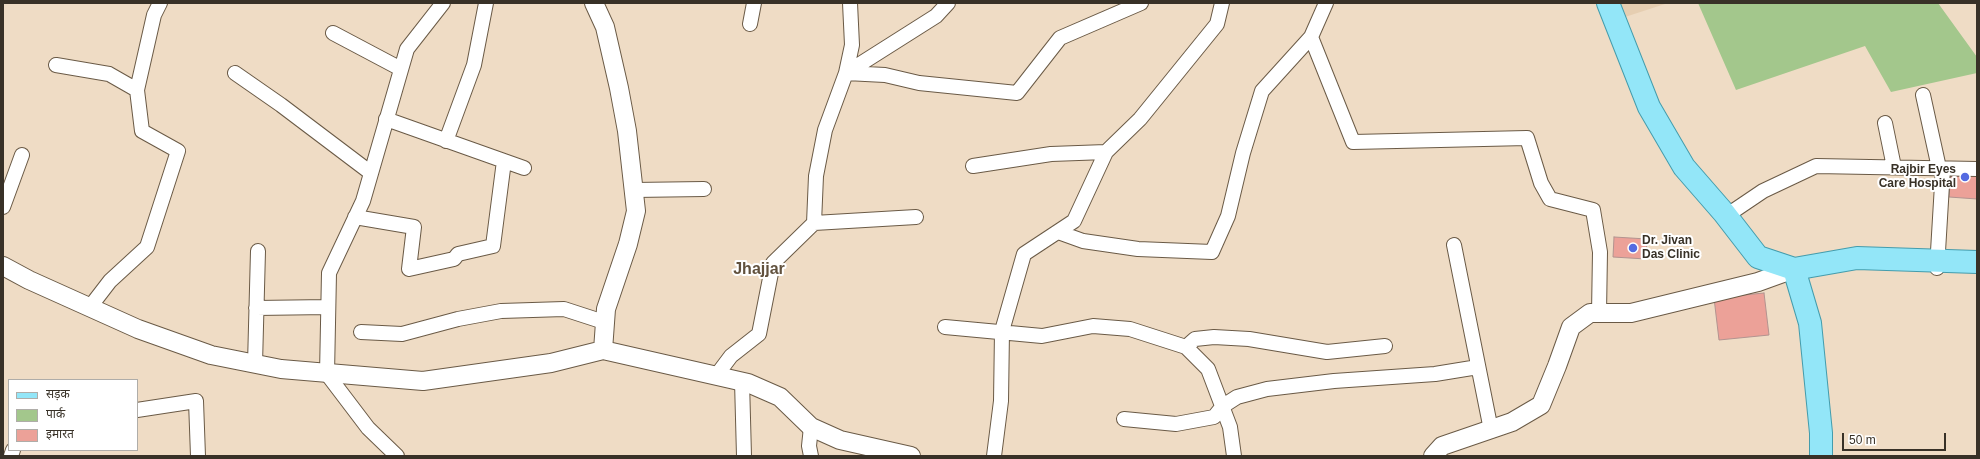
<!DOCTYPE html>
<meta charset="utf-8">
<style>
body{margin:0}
#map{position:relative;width:1980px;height:459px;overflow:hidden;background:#efdcc5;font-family:Arial,"Noto Sans Devanagari",sans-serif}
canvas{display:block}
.frame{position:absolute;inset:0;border:4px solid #383127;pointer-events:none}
.legend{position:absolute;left:8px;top:379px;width:130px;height:72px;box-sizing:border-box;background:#fff;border:1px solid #afada9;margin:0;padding:5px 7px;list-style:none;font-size:12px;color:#383127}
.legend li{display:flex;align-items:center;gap:8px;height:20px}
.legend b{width:20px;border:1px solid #afada9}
.scale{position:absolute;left:1842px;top:433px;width:104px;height:18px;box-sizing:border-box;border:2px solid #383127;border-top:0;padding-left:5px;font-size:12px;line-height:14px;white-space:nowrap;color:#383127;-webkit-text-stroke:3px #fff;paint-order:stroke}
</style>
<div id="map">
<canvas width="1980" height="459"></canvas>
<div class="frame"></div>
<ul class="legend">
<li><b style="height:5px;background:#93e6f8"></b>सड़क</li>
<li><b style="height:11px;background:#a3c78c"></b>पार्क</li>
<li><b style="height:11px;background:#eca198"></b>इमारत</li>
</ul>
<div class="scale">50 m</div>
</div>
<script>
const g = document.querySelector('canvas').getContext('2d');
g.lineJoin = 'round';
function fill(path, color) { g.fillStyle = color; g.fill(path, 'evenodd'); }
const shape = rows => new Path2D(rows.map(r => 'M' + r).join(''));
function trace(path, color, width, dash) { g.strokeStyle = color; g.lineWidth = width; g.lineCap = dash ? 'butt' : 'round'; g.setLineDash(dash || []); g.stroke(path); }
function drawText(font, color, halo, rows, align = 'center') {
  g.font = font + ' Arial,sans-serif'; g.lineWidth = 4; g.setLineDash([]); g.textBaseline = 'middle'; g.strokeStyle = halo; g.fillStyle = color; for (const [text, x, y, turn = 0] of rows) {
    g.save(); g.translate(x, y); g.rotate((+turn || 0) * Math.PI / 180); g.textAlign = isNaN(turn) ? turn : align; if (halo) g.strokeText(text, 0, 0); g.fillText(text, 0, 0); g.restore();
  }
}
const built = shape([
 [1619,3,1668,3,1625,17]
]);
const green = shape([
 [1698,3,1938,3,1977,57,1977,73,1891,92,1865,46,1736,90]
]);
const building = shape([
 [1951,172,1977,175,1977,199,1949,197,1951,172],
 [1614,237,1647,239,1646,259,1613,257,1614,237],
 [1764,293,1769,335,1719,340,1714,298,1764,293]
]);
const minor = shape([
 [750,24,754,3],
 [333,33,401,69],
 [1311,37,1353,142,1527,138,1541,183,1550,199,1593,210,1600,252,1599,313],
 [56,65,109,74,137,90],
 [235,73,281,105,371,173],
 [846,73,885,75,919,83,1017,93,1060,38,1141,3],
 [846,73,936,16,948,3],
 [1923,95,1939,168],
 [386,119,524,168],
 [1885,123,1894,167],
 [446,141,474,65,486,3],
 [973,166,1051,154,1106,152],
 [634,190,704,189],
 [3,207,22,155],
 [1726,216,1763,191,1816,166,1977,169],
 [355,217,414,227,409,269,454,259,458,254,493,246,504,161],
 [814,223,916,217],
 [1058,232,1083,241,1138,249,1212,252,1228,216,1243,153,1262,91,1311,37,1326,3],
 [1454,245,1491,430],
 [1937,268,1943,168],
 [90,307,110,281,147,247,178,151,142,131,137,90,154,15,160,3],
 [256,308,328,307],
 [945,327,1042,336,1093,326,1130,329,1186,347,1208,369,1230,427,1234,456],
 [361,332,402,334,458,319,501,311,564,309,604,322],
 [1186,347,1195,339,1214,337,1249,339,1327,352,1385,346],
 [255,364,258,251],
 [716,376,731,356,759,334,773,263,814,223,816,176,825,130,846,73,852,45,850,3],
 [742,381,744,456],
 [137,410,196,401,198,456],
 [1124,419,1176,424,1214,417,1223,406,1237,397,1267,389,1334,381,1435,374,1478,367],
 [11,456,13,450],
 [397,456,368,428,327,374,329,273,363,201,407,49,443,3],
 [811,456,809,446,811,427],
 [994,456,1001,401,1002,331,1024,254,1074,221,1106,152,1140,119,1217,24,1222,3]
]);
const tertiary = shape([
 [594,3,605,27,619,88,627,131,636,211,628,244,606,309,603,350],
 [3,266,29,280,138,329,211,355,281,369,423,381,551,363,603,350,748,383,780,397,811,427,840,440,911,456],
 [1433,456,1442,446,1512,422,1541,405,1557,366,1571,327,1590,313,1631,313,1758,282,1794,269]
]);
const primary = shape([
 [1608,3,1649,107,1684,167,1724,213,1758,257,1794,269,1857,258,1977,262],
 [1794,269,1810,323,1821,433,1821,456]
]);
const markers = [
 [1965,177,5,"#546be1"],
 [1633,248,5,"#546be1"]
];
const poiNames = [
 ["Rajbir Eyes",1956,170],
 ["Care Hospital",1956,184],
 ["Dr. Jivan",1642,241,"left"],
 ["Das Clinic",1642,255,"left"]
];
const districtNames = [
 ["Jhajjar",759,270]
];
fill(built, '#e6ceb1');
fill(green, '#a3c78c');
fill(building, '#eca198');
trace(building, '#b2938f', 1);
trace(minor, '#6a5a46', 16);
trace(tertiary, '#6a5a46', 20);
trace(primary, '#449cac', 24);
trace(minor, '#fff', 14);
trace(tertiary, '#fff', 18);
trace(primary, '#93e6f8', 22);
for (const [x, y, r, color] of markers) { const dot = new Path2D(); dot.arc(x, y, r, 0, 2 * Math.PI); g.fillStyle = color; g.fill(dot); trace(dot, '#fff', 1.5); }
drawText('bold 12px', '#383127', '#fff', poiNames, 'right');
drawText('bold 16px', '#61513d', '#fff', districtNames);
</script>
